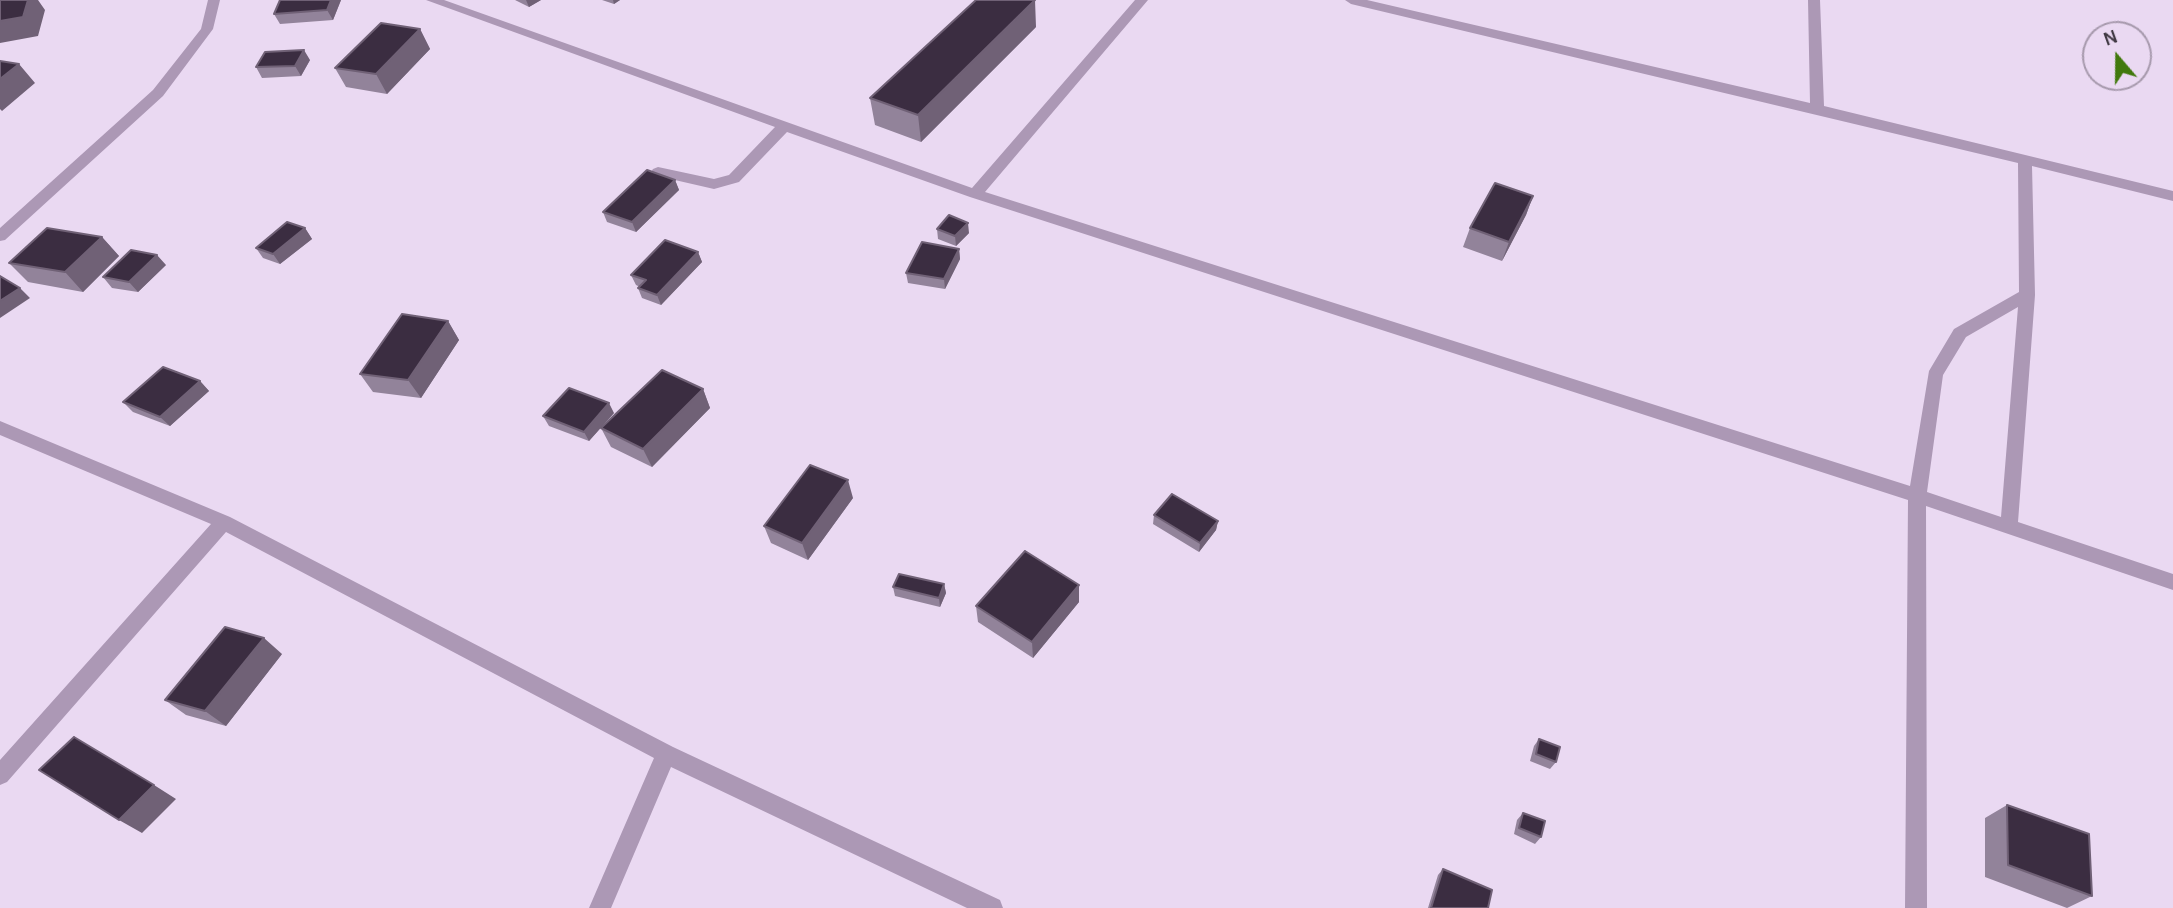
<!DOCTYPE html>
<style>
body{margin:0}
#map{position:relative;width:2173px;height:908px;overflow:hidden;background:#ead9f2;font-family:Karla,sans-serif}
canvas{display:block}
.north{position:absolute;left:2082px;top:21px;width:70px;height:70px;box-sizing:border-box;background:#ead9f2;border:2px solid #a699ac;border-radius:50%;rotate:340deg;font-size:19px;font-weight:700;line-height:28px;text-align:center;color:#413a44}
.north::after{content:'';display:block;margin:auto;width:24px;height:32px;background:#41790d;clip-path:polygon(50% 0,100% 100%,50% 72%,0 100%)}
</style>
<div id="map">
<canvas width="2173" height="908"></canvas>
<div class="north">N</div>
</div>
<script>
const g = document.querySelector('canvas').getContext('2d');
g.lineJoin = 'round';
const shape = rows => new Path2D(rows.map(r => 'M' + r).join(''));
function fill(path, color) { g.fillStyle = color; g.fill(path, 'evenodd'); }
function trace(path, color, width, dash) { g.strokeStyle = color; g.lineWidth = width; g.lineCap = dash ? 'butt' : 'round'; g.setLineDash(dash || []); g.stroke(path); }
const minor = shape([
 [208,0,220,0,213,29,163,96,5,240,0,241,0,228,153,90,201,29,208,0],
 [426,0,444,0,972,188,1135,0,1148,0,985,192,1910,486,1929,371,1954,329,2019,292,2018,163,1351,4,1345,0,1367,0,1810,103,1808,0,1820,0,1824,106,2173,191,2173,201,2032,166,2035,295,2018,522,2173,574,2173,590,1926,506,1927,908,1905,908,1908,500,970,197,787,132,739,182,714,189,653,175,651,172,653,169,658,167,714,179,729,175,775,127,426,0],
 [2018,307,2001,517,1927,492,1943,375,1966,337,2018,307],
 [0,421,230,517,673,747,1000,900,1003,908,967,908,671,767,611,908,589,908,654,758,226,532,7,782,0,785,0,760,211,524,0,435,0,421]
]);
const wall = shape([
 [341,0,333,20,280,24,274,14],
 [515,0,541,0,529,7],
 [602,0,620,0,614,4],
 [1036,27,921,142,875,125,870,98],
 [420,29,430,49,387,94,346,87,335,68],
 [310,60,301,76,262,78,256,67],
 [675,180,679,190,636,232,607,222,603,212],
 [1533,196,1526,215,1502,261,1463,247,1470,228],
 [305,228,312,239,280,264,263,258,256,248],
 [937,229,969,233,956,246,938,239],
 [102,237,119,256,83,292,28,282,9,263],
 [959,249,960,259,945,289,908,283,906,273],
 [698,252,702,262,661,305,642,298,638,288,640,287,636,285,631,275],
 [166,265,138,292,112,288,103,277],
 [448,321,459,340,421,398,373,392,360,374],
 [200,381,209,391,170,426,133,412,123,402],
 [703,389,710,408,652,467,611,447,601,428],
 [614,413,589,441,549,426,543,416],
 [853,498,808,560,771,543,764,526],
 [1154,515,1218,521,1216,530,1199,552,1153,524],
 [944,584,946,593,940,607,895,596,893,587],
 [1079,585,1079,602,1033,658,978,622,976,606],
 [282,654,226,726,186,715,165,700],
 [1539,739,1556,762,1550,769,1530,761,1534,746],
 [2007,805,2092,896,2067,908,1985,877,1985,818],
 [1523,813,1541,837,1535,844,1514,834,1517,820],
 [1443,869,1488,908,1428,908,1438,875]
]);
const shadedWall = shape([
 [28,0,38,0,45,10,38,36,0,43,0,21],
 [331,0,341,0,333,20,327,10],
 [526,0,541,0,529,7],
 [613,0,620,0,614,4],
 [1035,0,1036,27,921,142,918,115],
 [420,29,430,49,387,94,376,74],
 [304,50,310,60,301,76,295,66],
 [19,64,35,83,2,111,0,109,0,79],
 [675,180,679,190,636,232,632,222],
 [1533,196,1526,215,1502,261,1509,242],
 [968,223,969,233,956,246,955,236],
 [305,228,312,239,280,264,273,254],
 [102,237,119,256,83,292,65,272],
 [959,249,960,259,945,289,944,279],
 [698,252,702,262,661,305,657,295],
 [157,255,166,265,138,292,129,282],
 [20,288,30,298,0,318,0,301],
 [448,321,459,340,421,398,408,380],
 [200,381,209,391,170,426,160,417],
 [703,389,710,408,652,467,643,449],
 [609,403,614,413,589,441,584,432],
 [848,480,853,498,808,560,802,543],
 [1218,521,1216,530,1199,552,1200,543],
 [944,584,946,593,940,607,939,598],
 [1079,585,1079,602,1033,658,1032,642],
 [264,638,282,654,226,726,205,711],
 [154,785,176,799,142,833,119,820]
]);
const building = shape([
 [0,0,28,0,23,17,0,21,0,0],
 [280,0,331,0,327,10,274,14,280,0],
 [976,0,1035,0,918,115,870,98,976,0],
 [381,23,420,29,376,74,335,68,381,23],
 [304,50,295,66,256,67,265,52,304,50],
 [0,61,19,64,0,79,0,61],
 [647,170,675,180,632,222,603,212,647,170],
 [1495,183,1533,196,1509,242,1470,228,1495,183],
 [949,215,968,223,955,236,937,229,949,215],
 [287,222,305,228,273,254,256,248,287,222],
 [47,228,102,237,65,272,9,263,47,228],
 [665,240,698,252,657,295,638,288,646,280,631,275,665,240],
 [922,242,959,249,944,279,906,273,922,242],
 [131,250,157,255,129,282,103,277,131,250],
 [0,276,20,288,0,301,0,276],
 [402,314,448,321,408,380,360,374,402,314],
 [163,367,200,381,160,417,123,402,163,367],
 [662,370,703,389,643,449,601,428,662,370],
 [569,388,609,403,584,432,543,416,569,388],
 [810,465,848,480,802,543,764,526,810,465],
 [1172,494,1218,521,1200,543,1154,515,1172,494],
 [1025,551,1079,585,1032,642,976,606,1025,551],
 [899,574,944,584,939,598,893,587,899,574],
 [225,627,264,638,205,711,165,700,225,627],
 [74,737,154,785,119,820,39,770,74,737],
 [1539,739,1560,747,1556,762,1536,754,1539,739],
 [2007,805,2089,834,2092,896,2008,865,2007,805],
 [1523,813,1545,821,1541,837,1519,828,1523,813],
 [1443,869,1492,890,1488,908,1431,908,1443,869]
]);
fill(minor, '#ac98b5');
fill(wall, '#92839a');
fill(shadedWall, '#706176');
fill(building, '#3b2d41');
trace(building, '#706176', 2);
</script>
